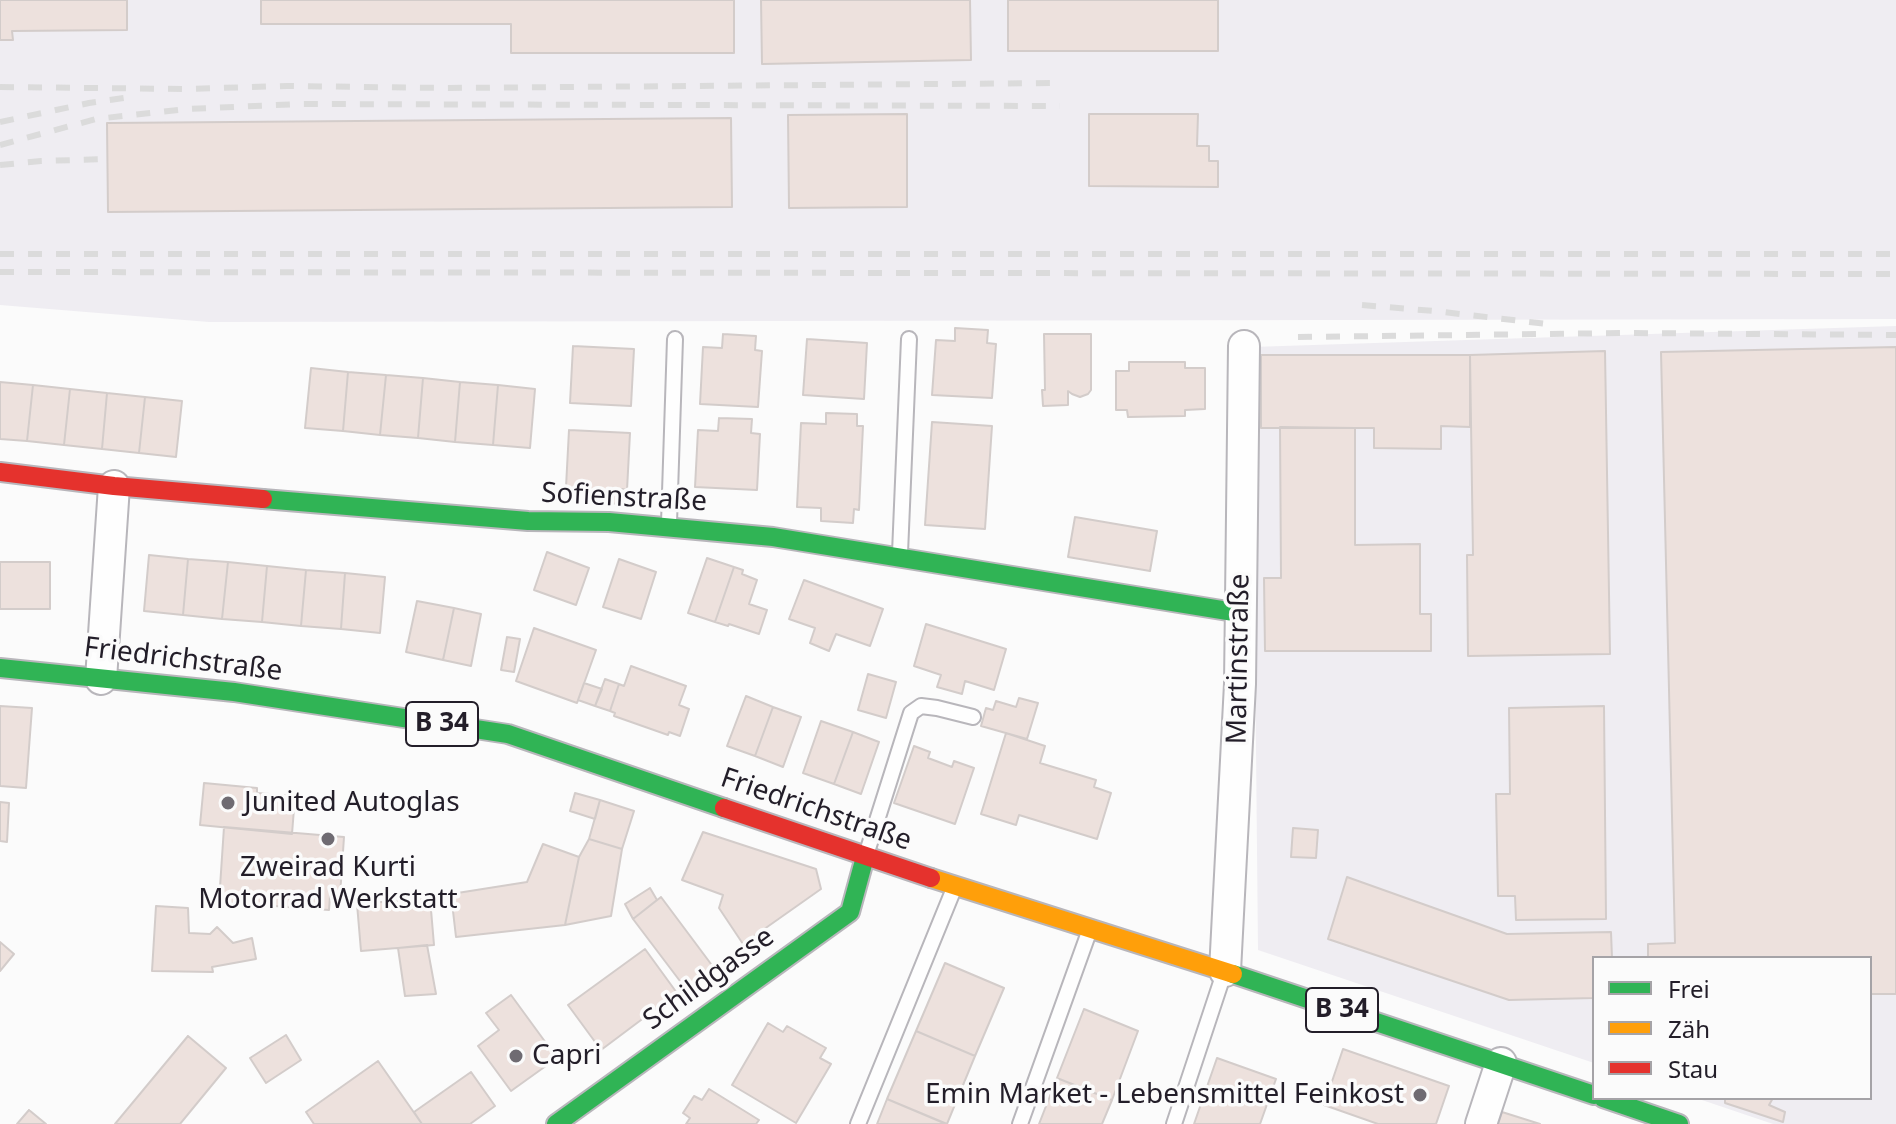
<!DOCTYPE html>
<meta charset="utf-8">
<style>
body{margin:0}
#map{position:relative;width:1896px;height:1124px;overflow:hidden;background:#fbfbfb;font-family:"Noto Sans",sans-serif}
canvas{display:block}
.legend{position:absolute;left:1592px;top:956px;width:280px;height:144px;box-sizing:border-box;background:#fbfbfb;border:2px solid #a5a3a7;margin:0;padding:10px 14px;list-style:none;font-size:24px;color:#231e29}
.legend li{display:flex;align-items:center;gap:16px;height:40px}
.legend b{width:40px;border:2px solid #a5a3a7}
</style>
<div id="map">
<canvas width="1896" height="1124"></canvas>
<ul class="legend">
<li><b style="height:10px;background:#30b455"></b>Frei</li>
<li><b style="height:10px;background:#ff9f0a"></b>Zäh</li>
<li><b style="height:10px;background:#e5322d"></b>Stau</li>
</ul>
</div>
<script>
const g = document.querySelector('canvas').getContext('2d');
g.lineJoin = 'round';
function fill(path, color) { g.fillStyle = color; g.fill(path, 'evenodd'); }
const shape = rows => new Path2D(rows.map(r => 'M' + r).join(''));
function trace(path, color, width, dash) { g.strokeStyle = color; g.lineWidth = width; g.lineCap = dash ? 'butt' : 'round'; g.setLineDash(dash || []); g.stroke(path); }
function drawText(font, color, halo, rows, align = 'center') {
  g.font = font + ' "Noto Sans",sans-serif'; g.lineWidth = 7; g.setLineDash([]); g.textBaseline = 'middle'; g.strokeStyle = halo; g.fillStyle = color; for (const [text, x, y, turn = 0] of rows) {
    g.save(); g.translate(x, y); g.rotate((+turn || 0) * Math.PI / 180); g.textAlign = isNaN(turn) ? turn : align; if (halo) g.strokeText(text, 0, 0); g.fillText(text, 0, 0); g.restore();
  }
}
const built = shape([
 [0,0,1896,0,1896,319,209,322,0,305],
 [1896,326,1896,1124,1773,1124,1696,1098,1870,1098,1870,958,1594,958,1594,1063,1258,950,1252,347]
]);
const building = shape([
 [0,0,127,0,127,30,12,31,13,40,0,40,0,0],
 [261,0,734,0,734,53,511,53,511,24,261,24,261,0],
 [761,0,970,0,971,60,762,64,761,0],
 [1008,0,1218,0,1218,51,1008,51,1008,0],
 [907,114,907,207,789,208,788,115,907,114],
 [1089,114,1198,114,1197,146,1209,146,1209,161,1218,161,1218,187,1089,186,1089,114],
 [731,118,732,207,108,212,107,123,731,118],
 [955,328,988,330,987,343,996,344,992,398,932,395,936,340,955,341,955,328],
 [723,334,756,336,755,350,762,351,758,407,700,404,703,347,722,348,723,334],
 [1044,334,1091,334,1091,390,1088,394,1080,397,1072,394,1068,391,1068,405,1043,406,1042,390,1045,390,1044,334],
 [807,339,867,343,864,399,803,395,807,339],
 [573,346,634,349,631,406,570,403,573,346],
 [1896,347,1896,994,1870,994,1870,958,1648,958,1648,944,1675,943,1661,352,1896,347],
 [1605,351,1610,654,1468,656,1467,555,1473,555,1470,355,1605,351],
 [1261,355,1470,355,1470,427,1441,426,1441,449,1374,448,1374,428,1261,428,1261,355],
 [1129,362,1185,362,1185,368,1205,368,1205,409,1185,410,1185,416,1128,417,1127,410,1116,410,1116,371,1129,371,1129,362],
 [311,368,348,372,343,431,305,428,311,368],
 [348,372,386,375,380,435,343,431,348,372],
 [386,375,423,378,418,438,380,435,386,375],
 [423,378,460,382,455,442,418,438,423,378],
 [0,382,33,385,27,441,0,439,0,382],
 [460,382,498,385,493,445,455,442,460,382],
 [33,385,70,389,64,445,27,441,33,385],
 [498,385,535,389,530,448,493,445,498,385],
 [70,389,107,393,102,449,64,445,70,389],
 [107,393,145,397,139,453,102,449,107,393],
 [145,397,182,401,176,457,139,453,145,397],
 [826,413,857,414,857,426,863,426,859,510,854,509,853,523,821,521,821,508,797,507,801,423,826,424,826,413],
 [719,418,752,419,751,433,760,434,757,490,695,487,698,430,718,431,719,418],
 [932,422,992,426,985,529,925,525,932,422],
 [1280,427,1355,428,1355,545,1420,544,1420,614,1431,614,1431,651,1265,651,1264,578,1281,578,1280,427],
 [569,430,630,433,627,490,622,489,621,504,589,502,590,488,566,487,569,430],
 [1075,517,1157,531,1150,571,1068,557,1075,517],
 [547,552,589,568,576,605,534,590,547,552],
 [149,555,188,559,183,615,144,611,149,555],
 [707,558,734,567,715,622,688,613,707,558],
 [188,559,228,562,222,619,183,615,188,559],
 [619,559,656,572,641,619,603,607,619,559],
 [0,562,50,562,50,609,0,609,0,562],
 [228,562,267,566,262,622,222,619,228,562],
 [267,566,306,570,301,626,262,622,267,566],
 [734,567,743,570,742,574,757,580,749,604,767,610,759,634,729,624,728,626,715,622,734,567],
 [306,570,345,573,341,629,301,626,306,570],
 [345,573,385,577,380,633,341,629,345,573],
 [804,580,883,609,870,646,836,634,829,651,810,643,815,628,789,619,804,580],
 [417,601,454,608,443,660,406,652,417,601],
 [454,608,481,614,471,666,443,660,454,608],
 [926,624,1006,649,994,690,965,681,962,694,937,687,941,675,914,666,926,624],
 [534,628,596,650,577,703,516,681,534,628],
 [507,637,520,639,514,672,501,670,507,637],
 [631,666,686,686,679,705,689,709,680,736,669,732,668,735,614,716,615,713,610,711,619,684,624,686,631,666],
 [868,674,896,682,886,718,858,710,868,674],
 [605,679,619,684,610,711,595,706,605,679],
 [584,683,602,689,595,706,578,700,584,683],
 [746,696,773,707,755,756,727,746,746,696],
 [1019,698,1038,703,1027,739,981,726,986,708,993,710,996,701,1016,707,1019,698],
 [0,706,32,708,26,788,0,786,0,706],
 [1604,706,1606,919,1516,920,1515,896,1498,896,1496,794,1510,794,1509,708,1604,706],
 [773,707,801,717,783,767,755,756,773,707],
 [821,721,853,732,834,784,803,773,821,721],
 [853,732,879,742,861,794,834,784,853,732],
 [1006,733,1045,746,1040,763,1096,780,1094,787,1111,793,1097,839,1019,815,1016,825,981,814,1006,733],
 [914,746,930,752,928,758,952,767,954,761,974,768,955,824,894,803,914,746],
 [204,783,257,788,257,793,295,796,292,834,200,825,204,783],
 [575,793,600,800,595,819,570,811,575,793],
 [600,800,634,811,622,849,589,839,600,800],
 [0,802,9,803,7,842,0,841,0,802],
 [224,827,344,837,340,896,330,896,329,910,219,902,224,827],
 [1293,828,1318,830,1316,858,1291,857,1293,828],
 [703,832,816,869,821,889,743,944,719,908,723,895,682,880,703,832],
 [589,839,622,849,611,916,565,925,579,857,589,839],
 [543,844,579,857,565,925,456,937,451,894,527,882,543,844],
 [1347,877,1507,934,1611,932,1612,958,1594,958,1594,998,1509,1000,1328,939,1347,877],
 [650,888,657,900,633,919,625,904,650,888],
 [661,897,714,968,686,989,633,919,661,897],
 [430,898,434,945,361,951,357,904,430,898],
 [156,906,188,908,189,933,210,934,217,927,233,943,252,938,256,959,212,967,213,972,152,971,156,906],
 [0,942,14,954,0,971,0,942],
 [427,945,436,994,405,996,398,948,427,945],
 [645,949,677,993,601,1050,568,1005,645,949],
 [945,963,1004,988,975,1056,916,1031,945,963],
 [511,995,557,1058,511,1091,478,1046,499,1030,486,1013,511,995],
 [1084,1009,1138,1031,1112,1100,1057,1078,1084,1009],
 [768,1023,783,1032,787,1026,826,1048,820,1058,831,1064,796,1123,732,1085,768,1023],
 [916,1031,975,1056,947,1124,887,1099,916,1031],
 [286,1035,301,1060,266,1083,250,1058,286,1035],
 [188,1036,226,1068,180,1124,115,1124,188,1036],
 [1343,1049,1449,1086,1436,1124,1378,1124,1324,1105,1343,1049],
 [1217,1058,1276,1079,1260,1124,1194,1124,1217,1058],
 [378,1061,422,1124,314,1124,306,1112,378,1061],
 [471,1072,495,1106,470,1124,422,1124,414,1112,471,1072],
 [1057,1078,1112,1100,1102,1124,1039,1124,1057,1078],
 [709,1089,759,1120,756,1124,686,1124,690,1118,683,1113,694,1096,702,1100,709,1089],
 [1725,1098,1773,1098,1769,1105,1785,1112,1783,1122,1725,1103,1725,1098],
 [887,1099,946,1124,877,1124,887,1099],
 [29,1110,46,1124,17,1124,29,1110],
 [1502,1112,1540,1124,1498,1124,1502,1112]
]);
const lane = shape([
 [669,523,675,339],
 [900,553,909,339],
 [867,852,911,713,921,706,937,708,973,717],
 [858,1124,953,891],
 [1020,1124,1089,932],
 [1174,1124,1223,976]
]);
const street = shape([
 [101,679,114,486],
 [1225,971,1240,684,1244,346],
 [1481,1124,1501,1063]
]);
const fast = shape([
 [263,499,528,521,609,522,773,537,1240,613],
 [0,668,234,692,508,734,724,808],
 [1233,974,1594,1095],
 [1603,1098,1679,1124],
 [556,1124,850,912,865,857]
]);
const slow = shape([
 [931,878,1233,974]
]);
const jam = shape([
 [0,472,114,486,263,499],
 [724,808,931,878]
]);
const rail = shape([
 [0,87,185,89,287,86,445,88,1061,83],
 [0,122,89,103,130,97],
 [0,145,96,119,187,109,299,104,1060,106],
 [0,165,41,161,107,159],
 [0,254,1896,254],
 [0,272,1896,274],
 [1362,305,1434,311,1556,325],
 [1298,337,1627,333,1896,335]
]);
const markers = [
 [228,803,8,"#6f6b72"],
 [328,839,8,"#6f6b72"],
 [516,1056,8,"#6f6b72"],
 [1420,1095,8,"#6f6b72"]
];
const shields = [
 [442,724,72],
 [1342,1010,72]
];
const shieldNames = [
 ["B 34",442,724],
 ["B 34",1342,1010]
];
const streetNames = [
 ["Sofienstraße",624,498,3],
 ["Martinstraße",1239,659,-89],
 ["Friedrichstraße",183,660,7],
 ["Friedrichstraße",816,810,19],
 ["Schildgasse",709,979,-36]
];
const poiNames = [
 ["Junited Autoglas",244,803],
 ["Zweirad Kurti",328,868,"center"],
 ["Motorrad Werkstatt",328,900,"center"],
 ["Capri",532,1056],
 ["Emin Market - Lebensmittel Feinkost",1404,1095,"right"]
];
fill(built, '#efedf2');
fill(building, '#ede1dd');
trace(building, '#d3ccca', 2);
trace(lane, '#b8b6bb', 18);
trace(street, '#b8b6bb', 34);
trace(fast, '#b8b6bb', 22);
trace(slow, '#b8b6bb', 22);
trace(jam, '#b8b6bb', 22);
trace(lane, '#fefefe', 14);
trace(street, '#fefefe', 30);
trace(fast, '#30b455', 18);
trace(slow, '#ff9f0a', 18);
trace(jam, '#e5322d', 18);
trace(rail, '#dbdbdb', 6, [14, 14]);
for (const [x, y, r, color] of markers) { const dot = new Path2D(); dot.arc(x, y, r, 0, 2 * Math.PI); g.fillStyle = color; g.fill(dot); trace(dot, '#fbfbfb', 3); }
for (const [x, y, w] of shields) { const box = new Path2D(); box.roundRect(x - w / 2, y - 22, w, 44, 6); g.fillStyle = '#fbfbfb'; g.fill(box); trace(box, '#231e29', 2); }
drawText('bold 26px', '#231e29', null, shieldNames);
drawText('28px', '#231e29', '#fbfbfb', streetNames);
drawText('28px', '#231e29', '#fbfbfb', poiNames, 'left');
</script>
